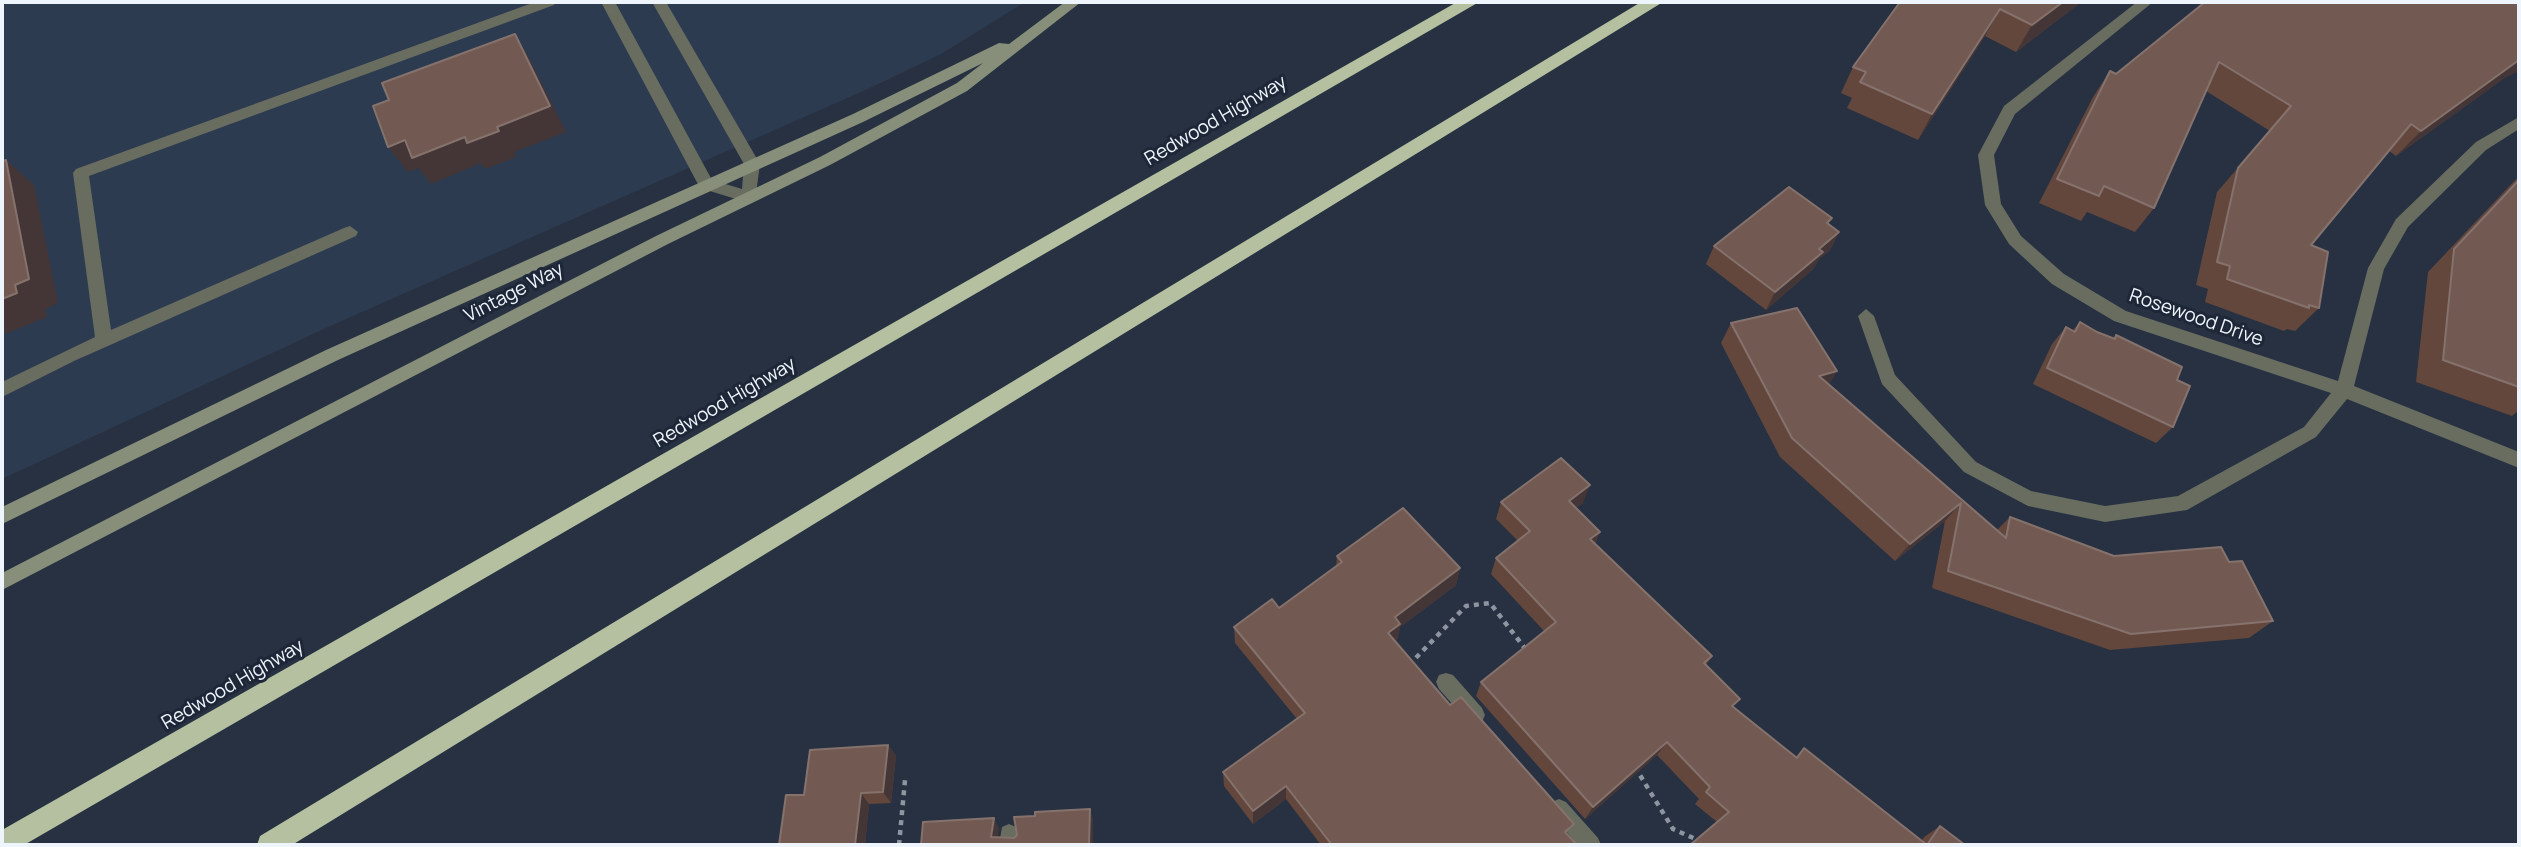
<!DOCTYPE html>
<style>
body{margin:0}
#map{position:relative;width:2521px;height:847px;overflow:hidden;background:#273141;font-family:Manrope,sans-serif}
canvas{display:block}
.frame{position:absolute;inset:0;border:4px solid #eff5fd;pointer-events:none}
</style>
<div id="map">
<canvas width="2521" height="847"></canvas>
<div class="frame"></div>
</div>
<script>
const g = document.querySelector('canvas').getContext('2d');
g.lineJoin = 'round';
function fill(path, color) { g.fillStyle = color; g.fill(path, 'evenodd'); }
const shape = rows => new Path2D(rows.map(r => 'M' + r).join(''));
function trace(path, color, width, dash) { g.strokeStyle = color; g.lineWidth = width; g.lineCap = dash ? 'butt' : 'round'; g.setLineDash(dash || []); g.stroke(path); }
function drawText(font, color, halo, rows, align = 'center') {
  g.font = font + ' Manrope,sans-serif'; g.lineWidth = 6; g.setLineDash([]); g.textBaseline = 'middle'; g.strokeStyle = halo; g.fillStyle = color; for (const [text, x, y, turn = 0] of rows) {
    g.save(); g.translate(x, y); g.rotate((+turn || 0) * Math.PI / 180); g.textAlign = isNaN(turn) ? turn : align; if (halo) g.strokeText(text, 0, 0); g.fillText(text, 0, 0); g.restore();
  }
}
const built = shape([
 [2,2,1025,2,941,54,870,88,328,327,2,479]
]);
const path = shape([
 [1409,665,1466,606,1490,603,1527,651],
 [1635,767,1673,829,1709,845],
 [899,845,905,780]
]);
const lane = shape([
 [535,2,556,2,554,5,89,176,111,330,344,228,350,226,358,232,356,236,74,361,2,397,2,382,95,337,73,173,76,169,535,2],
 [601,2,615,2,712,180,742,189,744,164,652,2,666,2,760,164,755,201,749,203,700,188,601,2],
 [1009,824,1016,827,1019,845,999,845,1002,827,1009,824]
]);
const street = shape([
 [2137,2,2153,2,2015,114,1994,155,2001,204,2021,236,2064,274,2126,311,2338,381,2368,268,2396,219,2476,142,2519,117,2519,129,2486,150,2408,227,2384,269,2354,386,2519,452,2519,468,2347,399,2316,437,2187,510,2105,522,2028,506,1964,472,1882,384,1858,316,1866,309,1874,316,1895,375,1976,462,2031,491,2105,506,2178,496,2304,427,2331,393,2114,321,2052,284,2009,244,1985,205,1978,155,2004,106,2137,2],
 [1446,673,1453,675,1482,708,1485,715,1482,722,1475,724,1468,722,1439,689,1436,682,1439,675,1446,673],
 [1559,799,1566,802,1598,838,1601,845,1577,845,1549,809,1552,802,1559,799]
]);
const secondary = shape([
 [1065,2,1081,2,967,91,830,165,668,244,2,590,2,573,656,236,820,157,957,83,983,63,863,122,338,360,2,524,2,507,326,350,853,114,999,43,1009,44,1065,2]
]);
const highway = shape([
 [1457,2,1479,2,24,845,2,845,2,830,1457,2],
 [1641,2,1663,2,292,845,257,845,260,836,1641,2]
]);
const wall = shape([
 [1900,2,2081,2,2016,52,1985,36,1918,140,1847,108,1852,98,1841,93,1853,67],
 [2205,2,2503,79,2396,156,2389,151,2311,245,2319,308,2295,331,2287,329,2284,331,2205,302,2208,289,2196,285,2217,192,2270,131,2206,91,2154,208,2135,232,2087,212,2081,221,2039,203,2093,97,2110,71,2116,74],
 [2519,176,2519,410,2512,416,2416,382,2428,272],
 [1829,225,1839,232,1830,250,1819,259,1813,269,1766,310,1706,264,1714,246],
 [2080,322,2097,332,2113,338,2116,335,2177,380,2173,427,2156,443,2033,384,2052,344,2066,327,2073,330],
 [1731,323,1837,371,1829,384,1997,530,2010,517,2114,556,2229,562,2273,621,2249,638,2110,650,1932,588,1945,521,1895,561,1780,457,1721,343],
 [1501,502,1583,503,1576,508,1600,532,1595,544,1712,656,1706,665,1734,707,1795,757,1804,748,1922,840,1924,837,1940,826,1965,845,1690,845,1717,822,1695,804,1699,799,1657,755,1585,819,1476,696,1481,682,1544,631,1491,574,1496,558,1518,541,1496,519],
 [1337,556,1460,568,1456,585,1400,627,1397,640,1395,641,1450,705,1577,845,1321,845,1286,799,1253,824,1224,786,1223,772,1297,719,1235,643,1234,627,1279,608,1336,567],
 [888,745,896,756,891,803,869,804,865,845,779,845,804,795]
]);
const shadedWall = shape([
 [2063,2,2081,2,2016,52,2032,25],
 [2000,9,1985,36,1918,140,1932,114],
 [515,34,530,60,566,132,514,152,516,157,485,169,481,163,431,184,419,168,408,172,388,147,405,140,497,127],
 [2519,60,2519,71,2503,79,2396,156,2421,131],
 [6,160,34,185,58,303,45,309,47,317,2,335,2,299,15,285],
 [1839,232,1830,250,1819,259,1813,269,1766,310,1775,292,1819,249],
 [1837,371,1825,391,1819,376],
 [1590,485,1583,503,1563,518,1569,501],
 [1961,503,1945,521,1895,561,1910,544],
 [1600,532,1593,548,1590,539],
 [1460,568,1456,585,1400,627,1397,640,1385,649,1388,633,1395,617],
 [1667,742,1657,755,1585,819,1593,807],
 [888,745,896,756,891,803,883,792],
 [1286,786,1286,799,1253,824,1253,811],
 [861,793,869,804,865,845,855,845],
 [1090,809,1093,819,1093,845,1089,845],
 [994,818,999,828,997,845,991,837]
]);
const building = shape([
 [1900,2,2063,2,2032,25,2000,9,1932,114,1860,82,1866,72,1853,67,1900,2],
 [2205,2,2519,2,2519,60,2421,131,2411,124,2311,245,2328,252,2319,308,2309,305,2309,308,2227,279,2230,266,2217,262,2238,168,2291,106,2219,62,2154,208,2104,186,2099,196,2057,179,2110,71,2116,74,2205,2],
 [515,34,550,106,497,127,499,131,467,143,465,137,412,158,405,140,388,147,373,106,389,100,382,83,515,34],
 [6,160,29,279,15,285,17,293,2,299,2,161,6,160],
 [2519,180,2519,387,2443,360,2454,249,2519,180],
 [1789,187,1832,218,1827,223,1839,232,1819,249,1823,252,1775,292,1714,246,1789,187],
 [1797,308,1837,371,1819,376,2006,538,2010,517,2114,556,2221,547,2229,562,2242,561,2273,621,2131,634,1948,571,1961,503,1910,544,1792,438,1731,323,1797,308],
 [2080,322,2097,332,2115,339,2116,335,2182,367,2177,380,2190,386,2173,427,2047,368,2066,327,2075,332,2080,322],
 [1561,458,1590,485,1569,501,1600,532,1590,539,1712,656,1704,663,1740,699,1732,706,1797,758,1804,748,1927,845,1940,826,1965,845,1690,845,1729,812,1706,792,1710,787,1667,742,1593,807,1481,682,1556,622,1496,558,1530,531,1501,502,1561,458],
 [1403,508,1460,568,1395,617,1400,624,1388,633,1450,705,1461,697,1574,824,1565,832,1577,845,1332,845,1286,786,1253,811,1223,772,1305,713,1234,627,1272,599,1279,608,1342,562,1337,556,1403,508],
 [888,745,883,792,861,793,855,845,779,845,786,795,804,795,810,750,888,745],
 [1090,809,1089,845,921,845,923,822,994,818,991,837,1014,838,1017,835,1014,817,1035,816,1035,812,1090,809]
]);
const streetNames = [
 ["Redwood Highway",1216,121,-30],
 ["Vintage Way",514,293,-27],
 ["Rosewood Drive",2196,318,19],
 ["Redwood Highway",725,403,-30],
 ["Redwood Highway",233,685,-30]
];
fill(built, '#2d3b50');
trace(path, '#8d95a1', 4.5, [5, 5]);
fill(lane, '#686d60');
fill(street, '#686d60');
fill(secondary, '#878f7a');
fill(highway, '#b4c0a0');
fill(wall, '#63473d');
fill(shadedWall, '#443636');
fill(building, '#725a52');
trace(building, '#85726d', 2);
drawText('19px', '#eff5fd', '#1d2737', streetNames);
</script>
